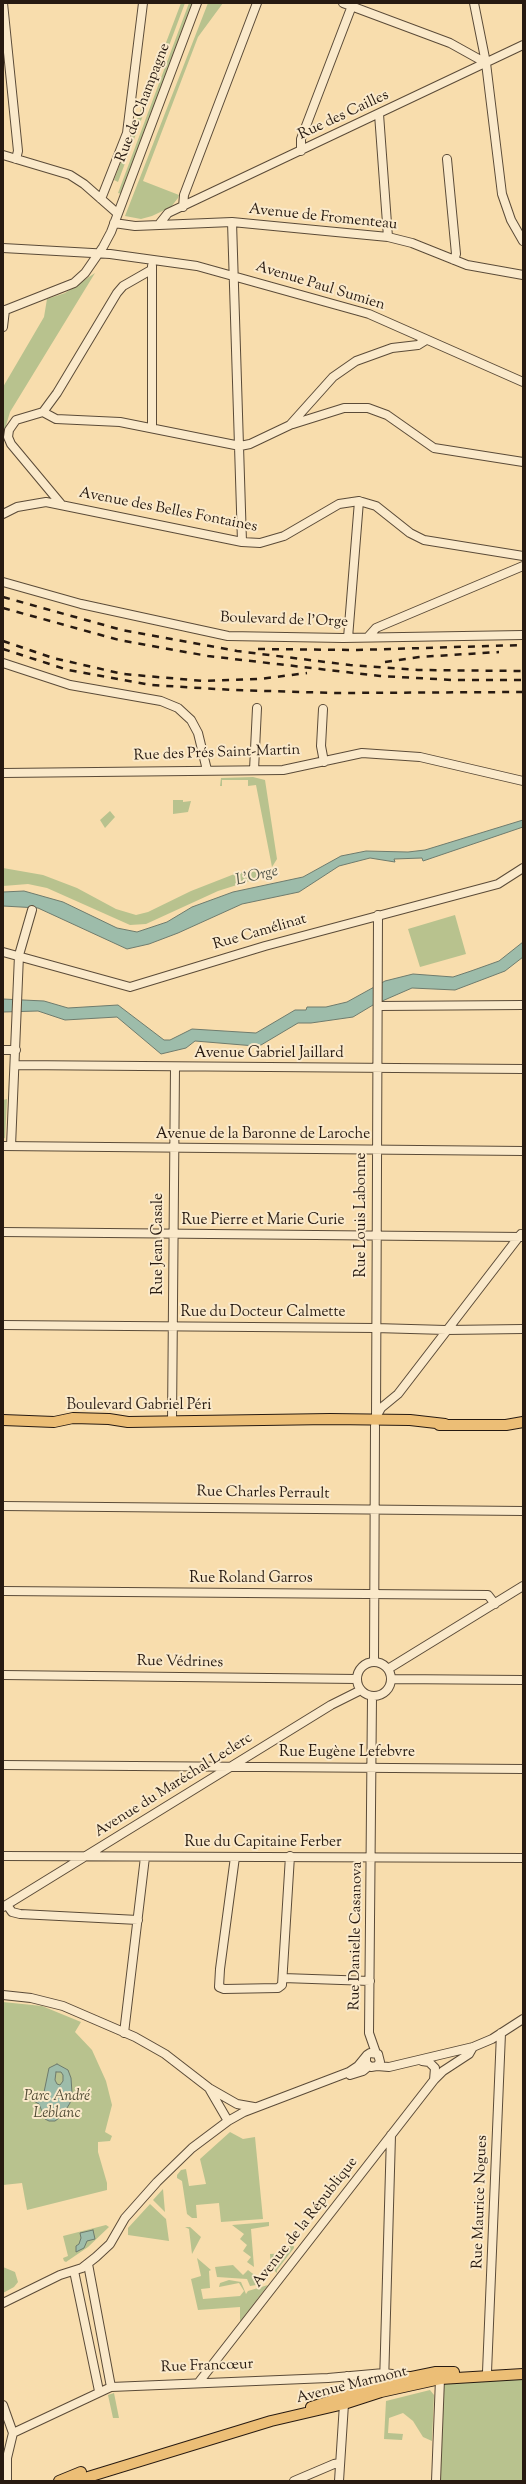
<!DOCTYPE html>
<meta charset="utf-8">
<style>
body{margin:0}
#map{position:relative;width:526px;height:2484px;overflow:hidden;background:#f8ddad;font-family:"Sorts Mill Goudy",serif}
canvas{display:block}
.frame{position:absolute;inset:0;border:4px solid #271a11;pointer-events:none}
</style>
<div id="map">
<canvas width="526" height="2484"></canvas>
<div class="frame"></div>
</div>
<script>
const g = document.querySelector('canvas').getContext('2d');
g.lineJoin = 'round';
function fill(path, color) { g.fillStyle = color; g.fill(path, 'evenodd'); }
const shape = rows => new Path2D(rows.map(r => 'M' + r).join(''));
function trace(path, color, width, dash) { g.strokeStyle = color; g.lineWidth = width; g.lineCap = dash ? 'butt' : 'round'; g.setLineDash(dash || []); g.stroke(path); }
function drawText(font, color, halo, rows, align = 'center') {
  g.font = font + ' "Sorts Mill Goudy",serif'; g.lineWidth = 4; g.setLineDash([]); g.textBaseline = 'middle'; g.strokeStyle = halo; g.fillStyle = color; for (const [text, x, y, turn = 0] of rows) {
    g.save(); g.translate(x, y); g.rotate((+turn || 0) * Math.PI / 180); g.textAlign = isNaN(turn) ? turn : align; if (halo) g.strokeText(text, 0, 0); g.fillText(text, 0, 0); g.restore();
  }
}
const green = shape([
 [181,3,185,3,118,182,114,180],
 [189,3,194,3,121,194,118,193],
 [208,3,223,3,198,37,143,181,179,195,178,198,171,207,152,216,141,219,125,216],
 [95,273,10,412,5,429,3,429,3,387,44,317,47,299,65,293],
 [253,777,265,780,277,859,272,867,256,785,248,786,248,780,222,780,222,786,220,786,221,778],
 [173,800,183,800,183,802,191,801,188,812,173,814],
 [110,811,115,817,105,828,100,820],
 [3,868,43,875,77,888,116,909,136,915,148,912,191,891,237,873,257,871,259,878,218,891,146,924,130,925,47,888,28,884,3,886],
 [455,915,466,954,420,967,408,929],
 [7,1099,5,1138,3,1139,3,1100],
 [3,2002,42,2006,81,2022,75,2032,92,2050,106,2081,112,2105,105,2132,112,2136,110,2141,98,2142,98,2152,107,2183,107,2190,27,2210,22,2183,3,2185],
 [230,2132,243,2139,255,2137,263,2219,221,2222,219,2203,196,2205,197,2218,192,2218,187,2214,182,2181,177,2178,177,2175,181,2170,186,2169,189,2186,206,2184,200,2159],
 [163,2189,165,2212,153,2200],
 [150,2204,166,2219,169,2241,128,2235,128,2228],
 [269,2222,269,2226,251,2229,254,2267,247,2262,251,2257,243,2251,247,2245,240,2239,244,2234,232,2225],
 [106,2225,109,2227,88,2247,66,2262,64,2261,63,2258,68,2256,63,2236],
 [185,2227,190,2227,201,2237,192,2254,189,2229],
 [289,2242,293,2242,294,2248,277,2270,277,2273,271,2268,270,2254,286,2253,286,2247,289,2247],
 [197,2258,211,2270,209,2271,210,2288,201,2289,203,2299,240,2296,244,2291,239,2283,219,2287,220,2283,229,2280,241,2282,246,2294,248,2291,268,2285,240,2322,240,2307,198,2310,191,2279,201,2276],
 [233,2265,243,2275,248,2270,261,2280,256,2285,250,2286,247,2279,217,2277,215,2267],
 [3,2267,15,2272,18,2282,14,2287,3,2293],
 [523,2374,523,2481,437,2481,440,2379],
 [430,2390,434,2395,432,2441,423,2437,413,2421,403,2413,389,2418,388,2433,403,2434,402,2440,384,2439,386,2401],
 [114,2393,119,2418,113,2418,108,2395]
]);
const water = shape([
 [523,820,523,827,423,861,422,858,394,859,395,862,370,858,339,866,299,892,242,904,178,933,149,944,127,949,38,908,3,906,3,892,24,891,63,902,117,928,137,932,167,922,192,907,233,892,303,877,341,856,366,851,408,852,425,850,523,820],
 [523,942,523,957,505,971,455,990,412,988,373,1005,353,1017,311,1023,298,1023,261,1045,255,1046,195,1041,186,1048,161,1054,117,1017,65,1020,38,1011,3,1012,3,999,44,1001,68,1008,118,1005,164,1040,170,1040,192,1029,256,1033,295,1010,306,1010,307,1007,326,1007,347,1002,385,981,413,974,453,977,471,971,499,961,523,942],
 [57,2064,68,2070,71,2078,72,2093,70,2103,62,2116,55,2121,49,2121,45,2119,39,2104,32,2100,36,2097,38,2099,43,2097,49,2068,57,2064],
 [56,2072,61,2072,63,2075,63,2081,60,2085,57,2084,55,2080,56,2072],
 [93,2230,95,2239,87,2241,84,2248,76,2252,76,2246,79,2244,81,2238,80,2233,93,2230]
]);
const minor = shape([
 [3,3,18,151,16,159],
 [343,3,450,43,486,63],
 [474,3,486,63,502,194,511,220,523,241],
 [379,114,388,237],
 [301,151,301,139,353,3],
 [3,155,70,175,84,184,117,213],
 [447,159,456,254,454,260],
 [101,199,127,133,143,3],
 [183,207,184,195,257,3],
 [232,222,242,542],
 [114,223,135,226,232,222,388,237,412,243,467,265,523,275],
 [160,223,168,213,523,45],
 [3,248,110,254,197,266,369,314,523,382],
 [152,266,152,428],
 [3,311,74,283,85,273,103,247,111,232,197,3],
 [3,327,5,310],
 [43,412,57,393,117,293,123,286,151,270],
 [293,424,344,408,368,408,387,415,434,448,523,462],
 [61,504,11,444,8,437,9,430,16,420,43,412,56,419,120,422,240,446,250,444,290,425,333,377,356,361,392,348,418,345,426,340],
 [3,514,17,507,46,502,242,542,260,543,284,536,339,504,359,501,376,506,410,533,424,540,523,556],
 [3,582,81,604,228,636,343,638,523,635],
 [368,637,376,628,523,566],
 [348,638,359,501],
 [3,663,70,685,161,701,178,708,191,720,198,733,207,770],
 [323,709,321,746,324,762],
 [254,770,257,708],
 [3,773,283,770,362,753,420,757,523,781],
 [3,952,130,987,265,946,498,884,523,868],
 [379,1006,523,1005],
 [3,1050,16,1050],
 [15,1065,523,1069],
 [3,1146,523,1151],
 [11,1146,19,955,32,910],
 [3,1232,523,1237],
 [3,1325,375,1328,446,1330,523,1329],
 [376,1417,381,1408,398,1394,521,1234],
 [376,1419,378,915],
 [172,1421,175,1067],
 [3,1506,523,1511],
 [3,1591,488,1595,495,1604],
 [374,1662,375,1426],
 '357 1679a17 17 0 1 1 34 0a17 17 0 1 1-34 0Z',
 [388,1669,523,1586],
 [3,1675,357,1679],
 [391,1679,523,1680],
 [372,1696,369,2033,376,2053],
 [3,1765,523,1769],
 [3,1856,523,1858],
 [235,1857,220,1969,219,1987,224,1989,278,1988,282,1985,290,1856],
 [7,1905,12,1912,20,1914,138,1920],
 [3,1907,331,1705,361,1690],
 [283,1978,370,1981],
 [3,1995,31,1998,63,2006,135,2037,165,2054,209,2088,237,2104,254,2107],
 [124,2033,145,1857],
 [422,2061,429,2062,435,2068,434,2080],
 [377,2066,389,2067,473,2047,492,2039,523,2019],
 [350,2075,363,2071,369,2066],
 [210,2090,228,2121],
 [88,2264,111,2387],
 [74,2271,99,2391],
 [3,2303,60,2275,82,2268,96,2257,110,2244,125,2218,157,2182,192,2148,228,2121,244,2112,349,2072,358,2066,367,2055,370,2053,378,2054,380,2062,377,2066,371,2067,366,2063,366,2057],
 [487,2372,501,2033],
 [199,2382,434,2080,443,2071,469,2054,473,2047],
 [382,2389,384,2384,391,2135],
 [3,2405,13,2433,7,2458,7,2481],
 [13,2433,111,2387,328,2378,384,2373,409,2376],
 [294,2481,334,2464,340,2463],
 [339,2481,344,2404,350,2392,347,2376],
 [436,2481,440,2379,443,2376]
]);
const major = shape([
 [3,1420,54,1422,73,1418,109,1419,128,1422,330,1419,410,1420,445,1424],
 [439,1425,506,1425,523,1422],
 [311,2407,397,2380,436,2372,454,2372],
 [59,2481,81,2472],
 [75,2481,271,2421,344,2404,381,2392,440,2379,523,2374]
]);
const rail = shape([
 [3,597,122,630,237,651,350,665,418,670,523,671],
 [3,608,119,640,208,656,380,676,453,680,523,680],
 [3,641,53,658,123,674,204,681,260,679,307,673],
 [3,649,68,670,151,685,233,690,336,693,523,692],
 [258,649,357,650,523,645],
 [385,662,419,657,499,652]
]);
const streetNames = [
 ["Rue de Champagne",144,103,-69],
 ["Rue des Cailles",344,116,-25],
 ["Avenue de Fromenteau",323,218,6],
 ["Avenue Paul Sumien",320,287,17],
 ["Avenue des Belles Fontaines",168,511,11],
 ["Boulevard de l'Orge",284,621,2],
 ["Rue des Prés Saint-Martin",217,754,-2],
 ["Rue Camélinat",260,933,-16],
 ["Avenue Gabriel Jaillard",269,1054],
 ["Avenue de la Baronne de Laroche",263,1135],
 ["Rue Louis Labonne",362,1215,-90],
 ["Rue Pierre et Marie Curie",263,1221],
 ["Rue Jean Casale",159,1244,-90],
 ["Rue du Docteur Calmette",263,1313],
 ["Boulevard Gabriel Péri",139,1406],
 ["Rue Charles Perrault",263,1494,1],
 ["Rue Roland Garros",251,1579],
 ["Rue Védrines",180,1663,1],
 ["Rue Eugène Lefebvre",347,1753],
 ["Avenue du Maréchal Leclerc",174,1786,-32],
 ["Rue du Capitaine Ferber",263,1843],
 ["Rue Danielle Casanova",357,1936,-89],
 ["Rue Maurice Nogues",481,2202,-88],
 ["Avenue de la République",306,2223,-52],
 ["Rue Francœur",207,2367,-2],
 ["Avenue Marmont",352,2386,-14]
];
const parkNames = [
 ["Parc André",57,2097],
 ["Leblanc",57,2114]
];
const waterNames = [
 ["L'Orge",257,877,-14]
];
fill(green, '#b8c28e');
fill(water, '#9dbcaa');
trace(water, '#6e7b6d', 1);
trace(minor, '#5b4b38', 10);
trace(major, '#271a11', 12);
trace(minor, '#fae9ca', 8);
trace(major, '#ecbe76', 10);
trace(rail, '#271a11', 2.5, [7, 7]);
drawText('15px', '#271a11', '#fae9ca', streetNames);
drawText('italic 15px', '#524c36', '#fae9ca', parkNames);
drawText('italic 16px', '#505347', '#fae9ca', waterNames);
</script>
